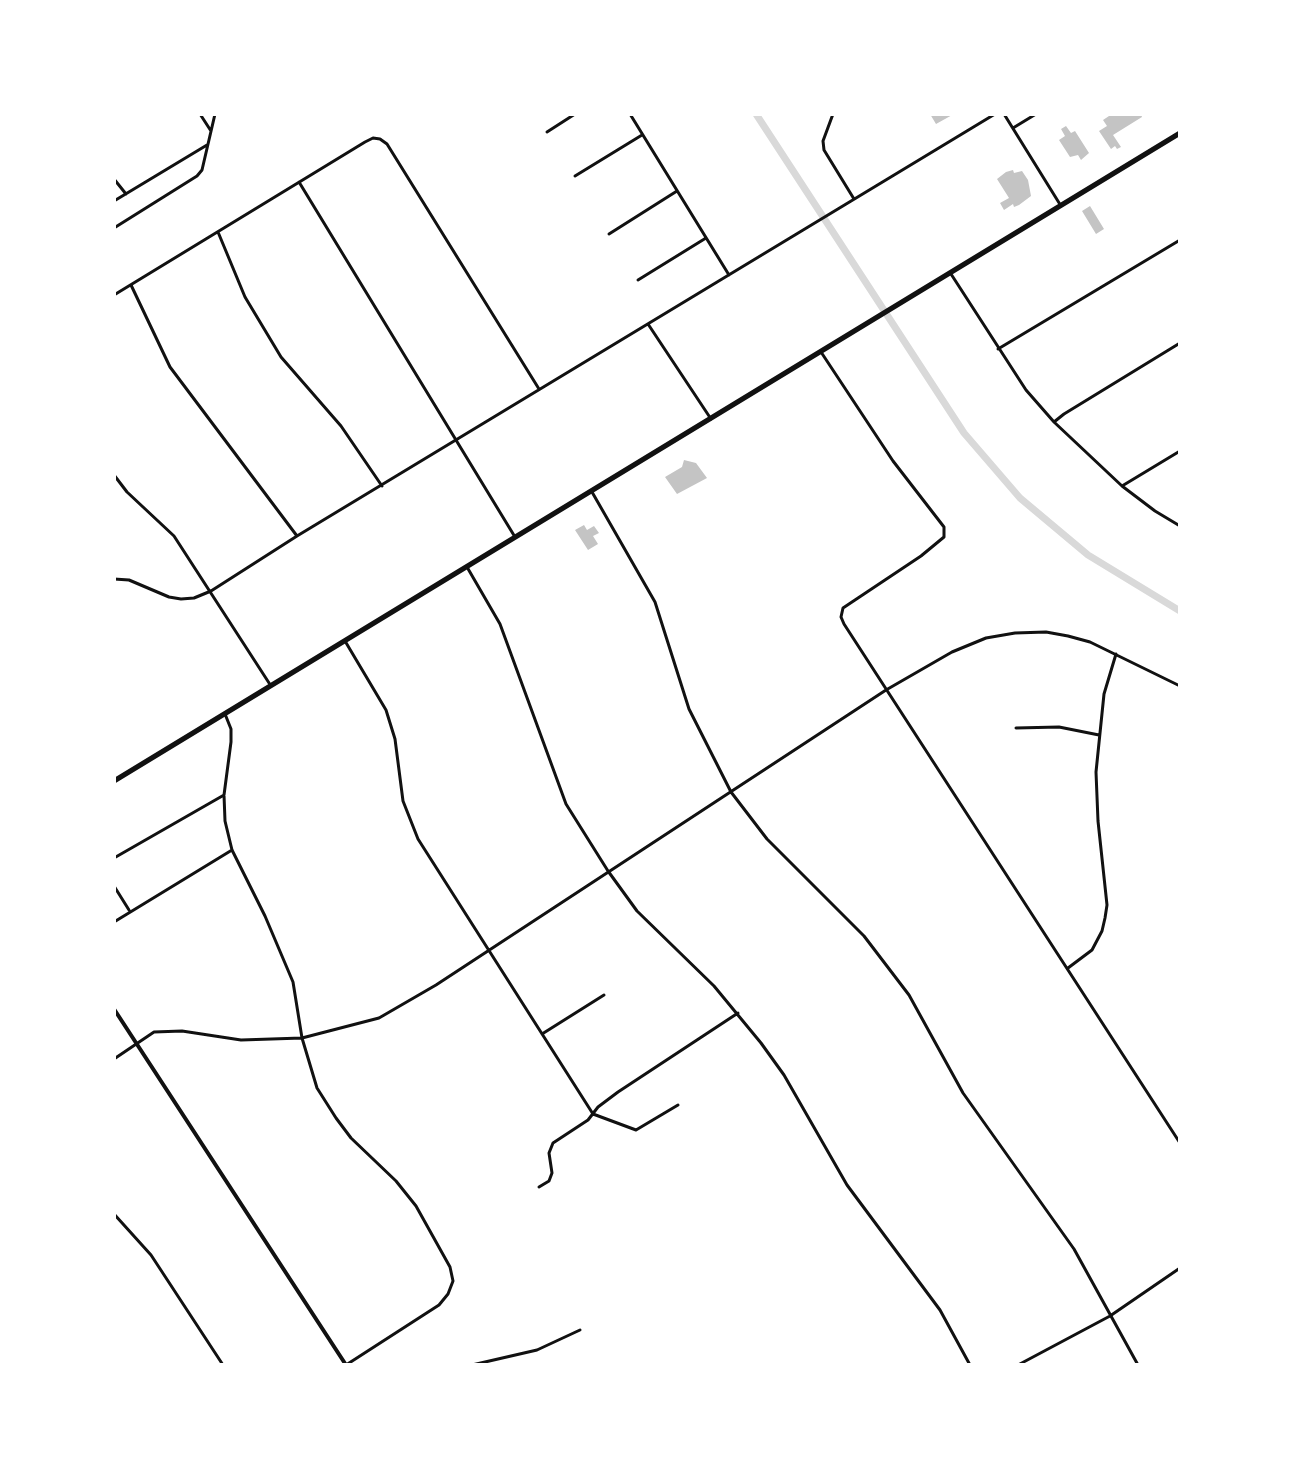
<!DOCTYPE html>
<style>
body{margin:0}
#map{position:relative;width:1294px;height:1479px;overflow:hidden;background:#fff;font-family:"IBM Plex Sans",sans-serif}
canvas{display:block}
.frame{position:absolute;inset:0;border:116px solid #fff;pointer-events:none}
</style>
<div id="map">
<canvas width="1294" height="1479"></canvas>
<div class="frame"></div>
</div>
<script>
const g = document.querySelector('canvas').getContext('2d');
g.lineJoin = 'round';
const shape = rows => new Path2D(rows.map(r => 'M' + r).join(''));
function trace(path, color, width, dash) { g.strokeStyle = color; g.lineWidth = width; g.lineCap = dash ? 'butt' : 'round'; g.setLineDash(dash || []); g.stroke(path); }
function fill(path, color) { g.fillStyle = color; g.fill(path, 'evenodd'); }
const canal = shape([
 [756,114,964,433,1020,498,1088,555,1180,611]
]);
const building = shape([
 [930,114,954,114,936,124],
 [1112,114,1141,114,1142,117,1113,135,1121,147,1117,149,1115,146,1111,149,1099,131,1107,126,1103,120],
 [1066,126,1071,133,1075,131,1089,153,1081,160,1078,155,1070,157,1059,140,1065,136,1061,129],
 [1013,170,1014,173,1022,171,1028,180,1031,196,1019,205,1014,207,1013,204,1004,210,1000,203,1009,198,997,179,1006,172],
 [1090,206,1104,229,1096,234,1082,211],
 [684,460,696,463,707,478,677,494,665,477,682,467],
 [584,525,587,530,594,526,599,533,593,536,598,544,588,550,575,530]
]);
const minor = shape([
 [200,114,211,131],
 [630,114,729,275],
 [833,114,823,141,824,150,854,199],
 [1004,114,1061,206],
 [1013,128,1036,114],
 [547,132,575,114],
 [575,176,642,135],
 [114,179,126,194],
 [299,182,515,537],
 [114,201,207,145],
 [114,228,197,176,202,170,215,114],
 [218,232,245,297,281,357,341,426,382,486],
 [609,234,677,191],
 [951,274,1026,390,1054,422,1122,486,1155,511,1180,526],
 [638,280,706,238],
 [131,285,170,367,297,536],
 [114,295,365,142,373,138,380,139,387,144,539,389],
 [648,324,711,419],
 [998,349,1180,240],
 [821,352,893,461,944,527,944,537,921,556,843,608,841,617,844,624,1180,1143],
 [1054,422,1064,414,1180,343],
 [114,475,127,492,174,536,271,686],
 [1122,486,1180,451],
 [592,492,655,602,689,709,731,792,767,839,864,936,909,995,963,1093,1074,1249,1138,1365],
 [467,567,500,624,566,804,608,871,637,911,714,986,761,1043,784,1075,847,1185,940,1310,970,1365],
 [114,579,129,580,169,597,181,599,194,598,211,591,297,536,995,114],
 [345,641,386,710,395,739,403,801,418,839,593,1114,636,1130,678,1105],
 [225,714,231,729,231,742,224,795,225,821,232,850,265,916,293,982,302,1038,317,1088,336,1118,351,1138,396,1181,416,1206,450,1267,453,1281,448,1294,439,1305,346,1365],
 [1016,728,1059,727,1099,735],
 [114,858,224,795],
 [114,886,129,910],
 [114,922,232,850],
 [1068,968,1092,950,1102,931,1105,918,1107,905,1098,821,1096,772,1104,694,1116,654],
 [542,1034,604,995],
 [114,1059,154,1032,182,1031,241,1040,302,1038,379,1018,436,985,886,690,952,652,986,638,1015,633,1046,632,1068,636,1090,642,1180,686],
 [539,1187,549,1181,552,1173,549,1153,553,1143,588,1120,598,1107,618,1092,738,1013],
 [114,1214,151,1255,223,1365],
 [472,1365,537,1350,580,1330],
 [1018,1365,1110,1316,1180,1268]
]);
const secondary = shape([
 [114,1009,346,1365]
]);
const primary = shape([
 [114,781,1180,133]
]);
trace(canal, '#d9d9d9', 7);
fill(building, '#c4c4c4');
trace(minor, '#111', 3);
trace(secondary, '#111', 4);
trace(primary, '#111', 5);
</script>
